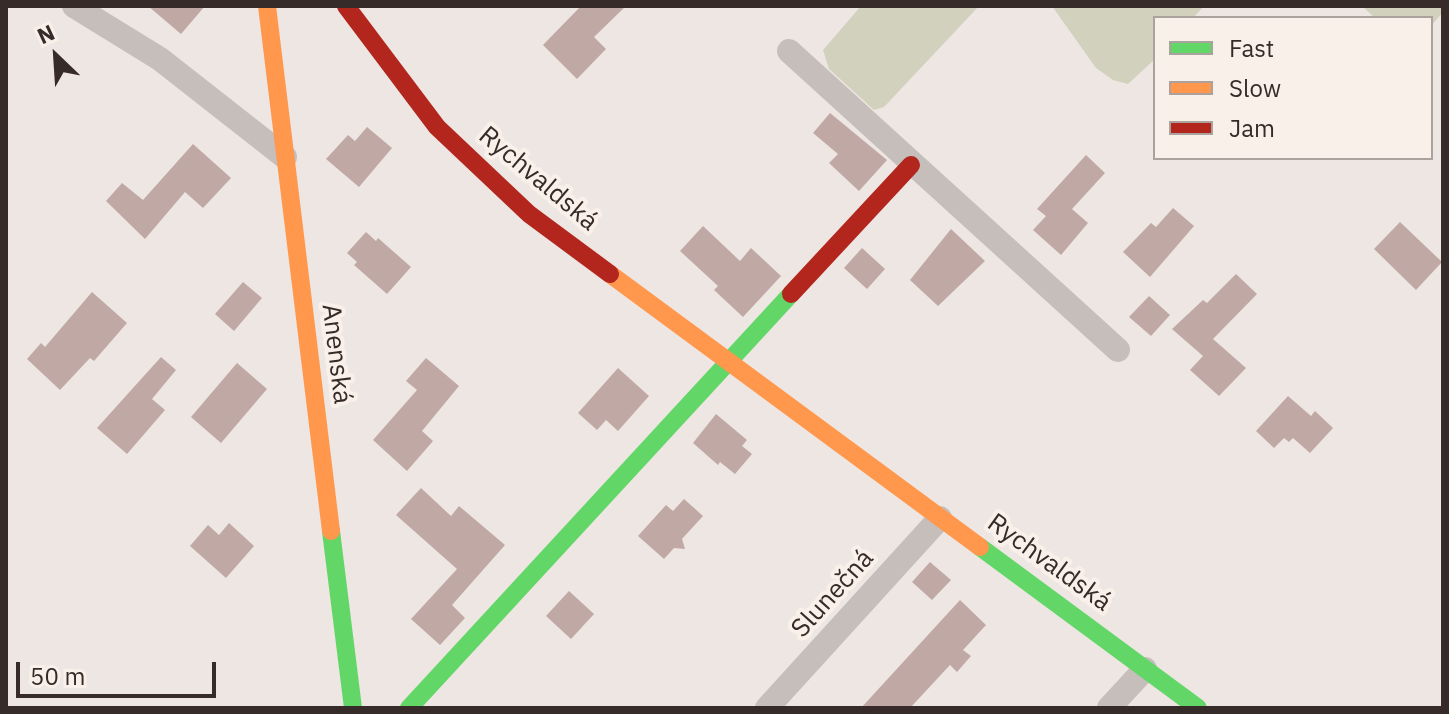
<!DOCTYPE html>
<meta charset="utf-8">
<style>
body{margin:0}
#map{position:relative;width:1449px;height:714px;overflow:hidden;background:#ede6e2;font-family:"IBM Plex Sans",sans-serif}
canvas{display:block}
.frame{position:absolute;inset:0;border:8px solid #372b29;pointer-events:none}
.legend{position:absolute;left:1153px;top:16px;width:280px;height:144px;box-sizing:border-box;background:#f9f0ea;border:2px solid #aba19d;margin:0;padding:10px 14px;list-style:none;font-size:24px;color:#372b29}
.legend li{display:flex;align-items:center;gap:16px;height:40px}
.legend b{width:40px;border:2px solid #aba19d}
.north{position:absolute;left:16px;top:16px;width:80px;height:80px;-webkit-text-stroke:6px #f9f0ea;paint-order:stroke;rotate:335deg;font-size:22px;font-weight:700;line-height:32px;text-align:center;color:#372b29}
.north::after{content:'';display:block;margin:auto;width:28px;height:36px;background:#372b29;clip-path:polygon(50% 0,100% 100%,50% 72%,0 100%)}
.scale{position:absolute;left:16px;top:662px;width:200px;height:36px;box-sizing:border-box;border:4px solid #372b29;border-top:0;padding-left:10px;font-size:24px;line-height:28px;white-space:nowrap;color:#372b29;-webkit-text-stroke:6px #f9f0ea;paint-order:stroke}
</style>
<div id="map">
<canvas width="1449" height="714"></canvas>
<div class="frame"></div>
<ul class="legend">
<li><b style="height:10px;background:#63d668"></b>Fast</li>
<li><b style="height:10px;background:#ff974d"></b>Slow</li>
<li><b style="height:10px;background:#b3261e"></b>Jam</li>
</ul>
<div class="north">N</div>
<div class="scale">50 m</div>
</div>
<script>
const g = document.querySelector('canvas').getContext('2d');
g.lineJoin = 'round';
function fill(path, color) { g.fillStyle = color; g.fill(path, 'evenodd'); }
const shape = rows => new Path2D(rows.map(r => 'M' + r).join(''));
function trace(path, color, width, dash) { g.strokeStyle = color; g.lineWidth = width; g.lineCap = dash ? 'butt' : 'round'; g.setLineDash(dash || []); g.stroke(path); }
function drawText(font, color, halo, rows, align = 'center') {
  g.font = font + ' "IBM Plex Sans",sans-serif'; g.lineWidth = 8; g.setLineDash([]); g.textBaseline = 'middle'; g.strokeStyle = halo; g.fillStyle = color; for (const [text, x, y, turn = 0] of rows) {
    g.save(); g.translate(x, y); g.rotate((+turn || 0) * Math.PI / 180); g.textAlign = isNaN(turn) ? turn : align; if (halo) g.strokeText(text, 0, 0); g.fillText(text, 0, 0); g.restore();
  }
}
const green = shape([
 [861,6,979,6,884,107,874,110,829,69,823,50],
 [1052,6,1204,6,1193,18,1155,18,1155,59,1128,84,1113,80,1096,68],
 [1362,6,1443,6,1443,12,1431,26,1431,18,1375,18]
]);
const building = shape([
 [148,6,205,6,181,34],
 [581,6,626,6,594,37,606,49,577,79,543,45],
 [830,113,887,160,859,191,829,163,838,154,813,133],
 [367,127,392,148,359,187,326,159,348,135,355,141],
 [193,144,231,178,203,208,185,192,145,239,106,201,122,183,143,200],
 [1086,155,1105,173,1072,209,1088,223,1061,255,1033,230,1046,216,1037,209],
 [1173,208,1194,226,1150,277,1123,252,1151,223,1156,227],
 [1400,222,1442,262,1416,290,1374,249],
 [703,226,740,261,751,248,781,276,743,317,714,290,718,286,680,251],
 [951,229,985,261,938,306,910,280],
 [366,232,376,241,378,238,411,267,387,294,354,265,357,262,347,253],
 [862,248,885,269,867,289,844,268],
 [1236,274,1257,294,1213,339,1246,368,1219,396,1190,370,1203,356,1172,329,1203,300,1207,303],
 [243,282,262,298,234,331,215,314],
 [92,292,127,323,94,361,90,358,60,390,27,359,41,343,45,347],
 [1149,296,1170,315,1151,336,1129,317],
 [161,357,176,370,152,399,165,410,127,454,97,428],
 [426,358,459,386,422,431,433,441,407,471,373,440,417,390,406,381],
 [237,363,267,389,221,443,191,417],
 [618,368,649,396,618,431,606,420,597,430,578,413],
 [1288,396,1311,416,1315,411,1333,428,1310,453,1293,438,1289,442,1284,438,1274,448,1256,431],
 [716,414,747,440,742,446,752,454,735,474,720,462,718,465,693,443],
 [421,488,451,516,459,506,505,545,452,605,465,618,440,645,411,619,457,569,396,515],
 [684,499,703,516,682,539,685,549,674,548,664,559,638,536,666,505,673,511],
 [229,523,254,546,226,578,190,546,208,525,219,535],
 [930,562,951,580,932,600,912,582],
 [569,591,594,614,571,639,546,616],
 [960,600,986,625,963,650,971,656,957,672,950,665,910,708,861,708]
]);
const street = shape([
 [74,6,160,59,285,157],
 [789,51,1118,350],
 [767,708,940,518],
 [1109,708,1145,669]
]);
const fast = shape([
 [331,531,353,708],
 [980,547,1198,708],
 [409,708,791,294]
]);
const slow = shape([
 [267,6,331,531],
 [610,274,980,547]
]);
const jam = shape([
 [346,6,437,127,529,214,610,274],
 [791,294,911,165]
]);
const streetNames = [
 ["Rychvaldská",538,179,40],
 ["Anenská",336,354,83],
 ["Rychvaldská",1049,563,36],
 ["Slunečná",833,594,-48]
];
fill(green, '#d1d1bd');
fill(building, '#c0a8a5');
trace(street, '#c6bebb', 24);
trace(fast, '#63d668', 18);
trace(slow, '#ff974d', 18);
trace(jam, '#b3261e', 18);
drawText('26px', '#372b29', '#f9f0ea', streetNames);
</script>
